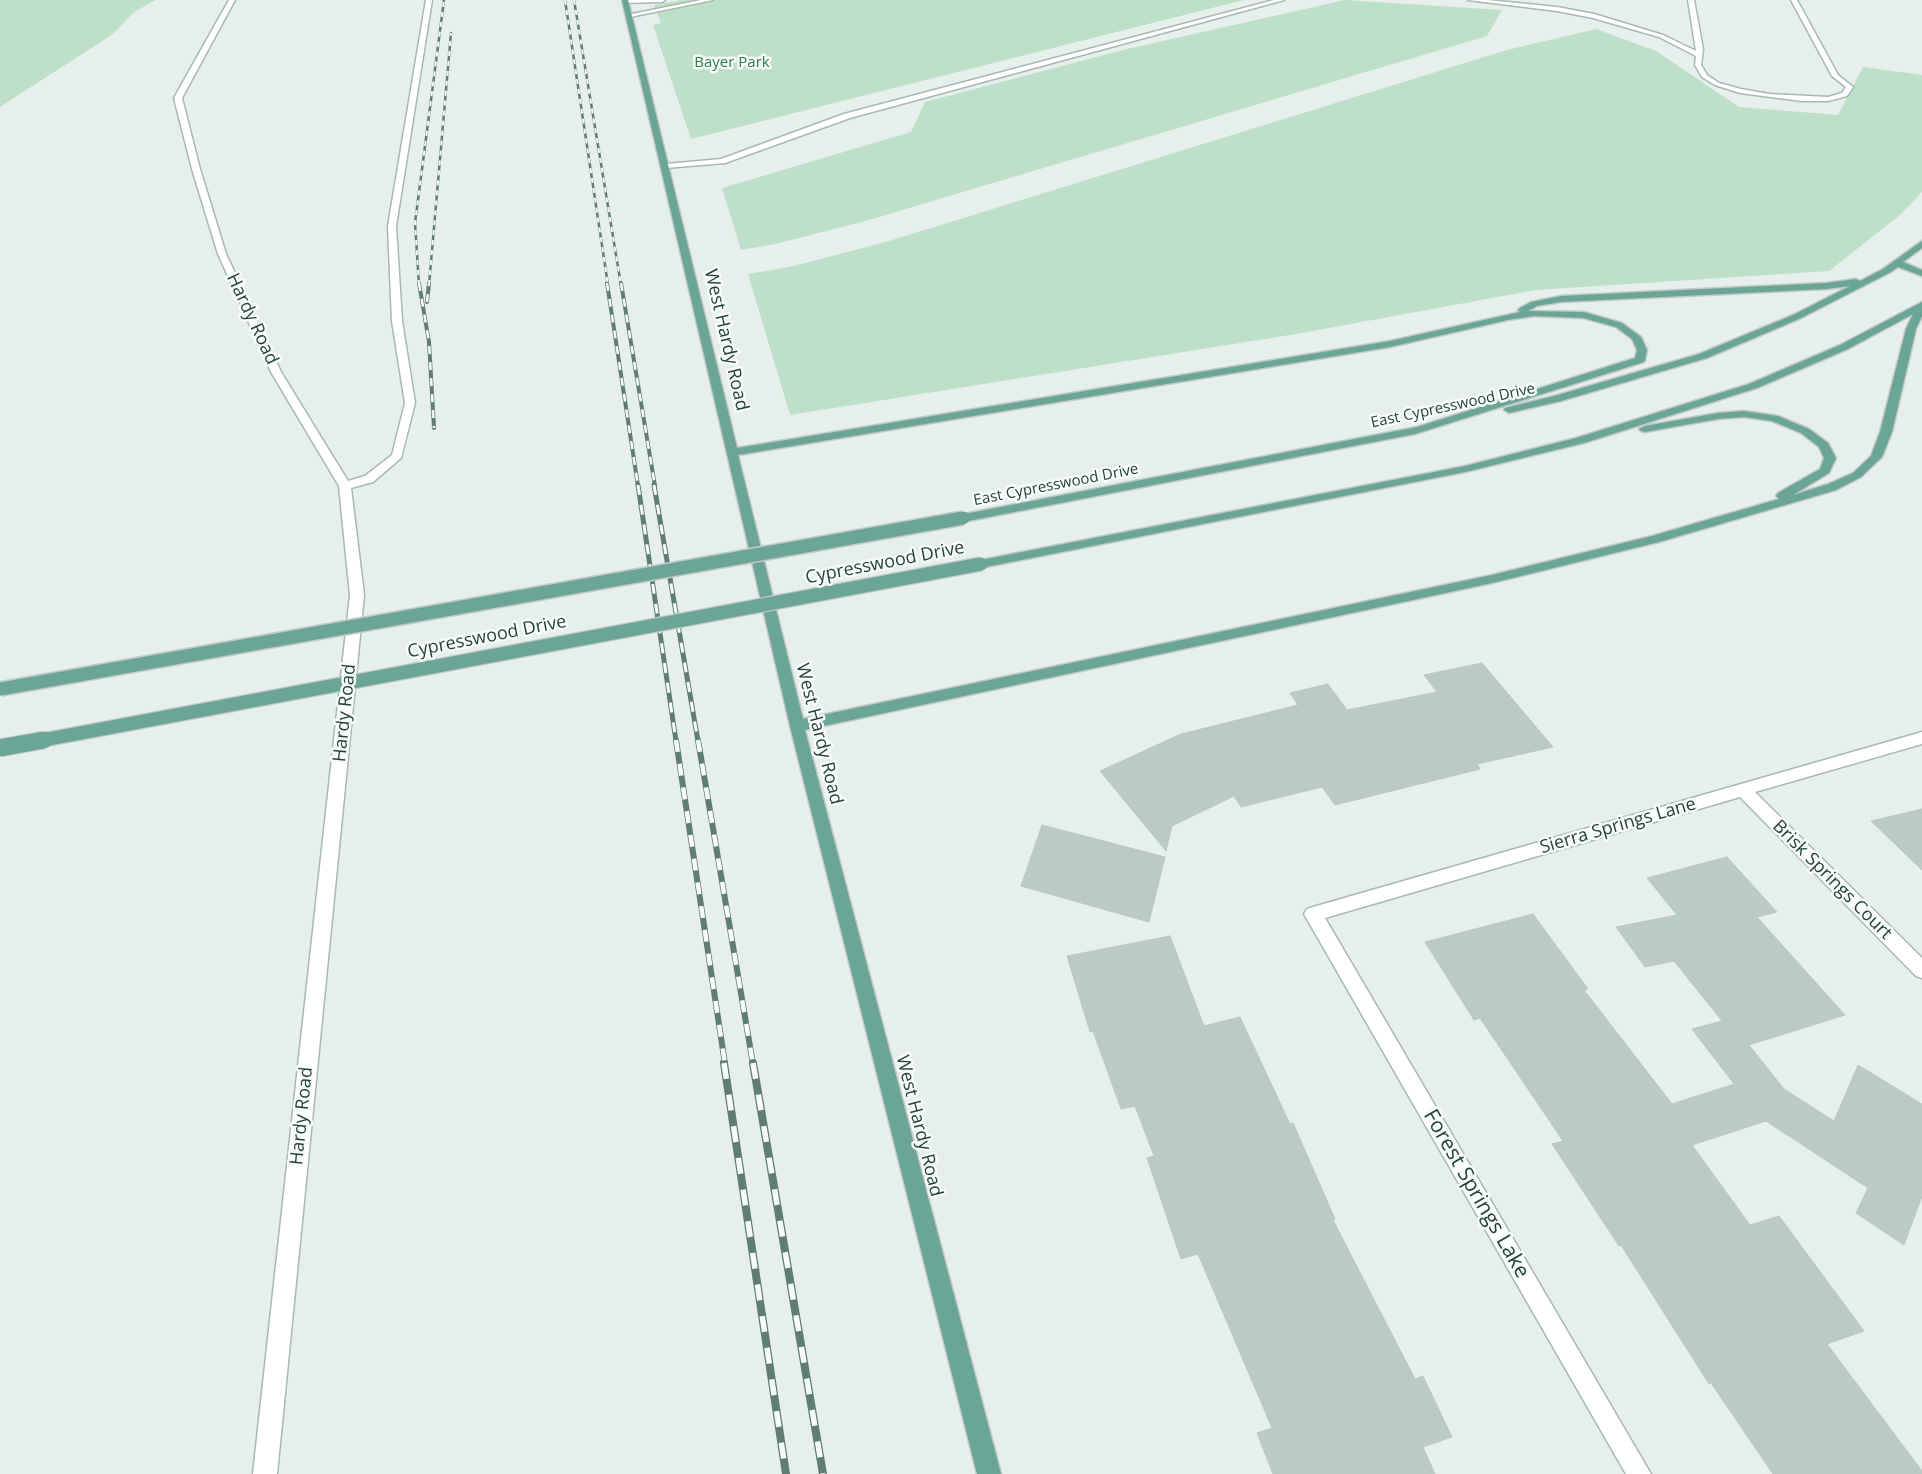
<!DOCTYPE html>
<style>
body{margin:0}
canvas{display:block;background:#e6efeb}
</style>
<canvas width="1922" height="1474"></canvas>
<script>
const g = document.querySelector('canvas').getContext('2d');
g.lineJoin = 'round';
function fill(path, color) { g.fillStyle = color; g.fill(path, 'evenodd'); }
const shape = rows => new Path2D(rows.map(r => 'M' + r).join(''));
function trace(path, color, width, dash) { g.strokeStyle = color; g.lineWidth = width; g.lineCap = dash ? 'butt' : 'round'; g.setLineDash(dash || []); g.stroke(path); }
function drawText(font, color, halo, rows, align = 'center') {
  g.font = font + ' "Open Sans",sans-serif'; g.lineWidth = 5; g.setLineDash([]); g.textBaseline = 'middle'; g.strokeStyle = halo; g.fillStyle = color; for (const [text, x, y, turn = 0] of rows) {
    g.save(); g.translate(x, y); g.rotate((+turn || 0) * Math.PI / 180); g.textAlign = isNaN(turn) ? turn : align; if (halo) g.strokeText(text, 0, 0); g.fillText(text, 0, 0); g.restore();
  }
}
const green = shape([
 [0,0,156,0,134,12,113,34,0,107],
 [681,0,1244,0,691,139,653,25,661,23,654,5],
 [1345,0,1502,10,1487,36,862,222,775,244,741,250,722,188,911,132,925,102,1127,49],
 [1596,29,1656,51,1739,107,1838,115,1863,67,1922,75,1922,192,1900,215,1829,271,1536,290,1296,334,790,415,748,274,794,266,889,241,1507,50]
]);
const building = shape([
 [1482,663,1553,747,1477,764,1480,769,1335,805,1322,787,1241,807,1234,796,1172,826,1166,851,1100,771,1181,734,1298,705,1290,693,1328,684,1347,710,1437,692,1424,675,1482,663],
 [1922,809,1922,870,1871,821,1922,809],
 [1042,825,1165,857,1149,922,1021,886,1042,825],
 [1727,857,1777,912,1757,917,1845,1015,1749,1045,1784,1089,1834,1121,1858,1065,1922,1104,1922,1196,1904,1245,1856,1213,1868,1188,1766,1121,1692,1145,1750,1225,1779,1216,1864,1331,1827,1344,1922,1471,1922,1474,1773,1474,1711,1383,1709,1384,1621,1245,1619,1246,1552,1144,1563,1141,1480,1018,1474,1020,1425,942,1533,914,1588,989,1584,990,1672,1104,1734,1084,1692,1029,1722,1021,1674,961,1645,967,1616,927,1677,915,1647,878,1727,857],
 [1170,936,1204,1026,1240,1017,1290,1124,1293,1123,1335,1219,1333,1220,1415,1379,1423,1376,1452,1437,1423,1447,1435,1474,1273,1474,1257,1433,1272,1428,1198,1254,1181,1259,1147,1158,1154,1156,1135,1106,1121,1109,1093,1031,1090,1032,1067,956,1170,936]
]);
const minor = shape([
 [229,0,235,0,182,98,200,169,226,254,281,372,348,481,365,476,392,455,405,403,392,321,388,226,426,0,432,0,396,226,402,321,415,403,401,458,373,482,351,488,364,595,277,1474,253,1474,350,595,339,486,271,372,218,254,192,169,174,98,229,0],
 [626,0,665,0,662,2,624,3,626,0],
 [701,0,713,0,630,17,627,15,701,0],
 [1274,0,1284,0,850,118,725,163,666,168,662,166,666,164,721,159,844,114,1274,0],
 [1468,0,1488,0,1557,7,1594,14,1663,35,1696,51,1688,0,1694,0,1703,49,1701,65,1707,75,1719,83,1741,89,1769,94,1828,97,1842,93,1846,87,1832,76,1791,0,1797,0,1838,75,1853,87,1847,96,1828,101,1802,101,1740,93,1715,85,1702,77,1695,65,1696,56,1659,37,1593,18,1557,11,1468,0],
 [1922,732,1922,744,1755,792,1922,958,1922,978,1916,976,1740,797,1325,918,1651,1474,1626,1474,1304,914,1307,909,1313,907,1922,732]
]);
const major = shape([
 [622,0,628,0,737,448,1390,341,1520,312,1518,310,1520,308,1531,302,1561,296,1826,283,1856,279,1860,281,1883,269,1922,241,1922,248,1903,262,1922,270,1922,276,1898,267,1889,273,1799,319,1707,358,1561,401,1509,413,1504,410,1505,408,1554,396,1699,354,1793,315,1850,286,1826,289,1561,302,1537,306,1528,311,1584,312,1622,323,1641,337,1647,350,1645,360,1644,362,1415,434,963,522,959,521,957,518,959,515,1417,427,1635,358,1637,350,1632,339,1616,327,1583,318,1534,316,1508,320,1390,347,738,455,803,719,1492,575,1652,536,1779,499,1776,496,1778,493,1820,469,1824,458,1819,447,1801,433,1772,421,1744,417,1718,419,1645,432,1641,431,1639,429,1645,426,1718,413,1744,411,1778,416,1809,429,1828,443,1836,458,1829,473,1793,495,1828,484,1853,473,1871,456,1880,432,1906,329,1913,314,1848,349,1757,388,1584,443,1465,472,981,568,975,564,981,560,1465,466,1576,438,1749,384,1840,345,1922,302,1922,316,1916,329,1892,432,1882,457,1861,477,1836,490,1659,542,1492,583,805,730,1001,1474,977,1474,790,726,622,0]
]);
const railFar4 = shape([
 [565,0,608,285],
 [574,0,621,285],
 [419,285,415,223,444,0],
 [429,285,451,33]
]);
const railFar3 = shape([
 [419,283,429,342,434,428],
 [607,283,638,486],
 [621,283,655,486],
 [427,302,429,283]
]);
const railFar2 = shape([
 [638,485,676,741],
 [654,485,698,741]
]);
const railFar1 = shape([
 [676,740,725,1064],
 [698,740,753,1064]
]);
const rail = shape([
 [724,1063,786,1474],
 [753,1063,823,1474]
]);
const majorBridgeFar1 = shape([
 [0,689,963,518],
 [38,741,981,564]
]);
const majorBridge = shape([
 [0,748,44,740]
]);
const farParknames = [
 ["Bayer Park",732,63]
];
const farStreetnames = [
 ["East Cypresswood Drive",1453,406,-12],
 ["East Cypresswood Drive",1056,485,-11]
];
const streetNames = [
 ["Hardy Road",252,319,65],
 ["West Hardy Road",726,340,77],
 ["Cypresswood Drive",885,563,-11],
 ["Cypresswood Drive",487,637,-11],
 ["Hardy Road",345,713,-84],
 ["West Hardy Road",819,734,76],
 ["Sierra Springs Lane",1618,826,-16],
 ["Brisk Springs Court",1832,880,45],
 ["Hardy Road",302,1116,-84],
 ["West Hardy Road",919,1126,76]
];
const nearStreetnames = [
 ["Forest Springs Lake",1476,1194,60]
];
fill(green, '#bfe0c8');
fill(building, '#bbcac4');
trace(building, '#b8c9c2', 1);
trace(minor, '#a8b8b2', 3);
trace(major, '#c2cac8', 3);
fill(minor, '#fff');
fill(major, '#6aa596');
trace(railFar4, '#5f7d75', 2.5);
trace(railFar3, '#5f7d75', 4);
trace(railFar2, '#5f7d75', 5);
trace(railFar1, '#5f7d75', 6);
trace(rail, '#5f7d75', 8);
trace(railFar4, '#f7fbf9', 2, [5]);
trace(railFar3, '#f7fbf9', 2.5, [8]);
trace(railFar2, '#f7fbf9', 3, [10]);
trace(railFar1, '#f7fbf9', 4.5, [12]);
trace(rail, '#f7fbf9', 5.5, [16]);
trace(majorBridgeFar1, '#c2cac8', 16, []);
trace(majorBridge, '#c2cac8', 19, []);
trace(majorBridgeFar1, '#6aa596', 13);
trace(majorBridge, '#6aa596', 17);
drawText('15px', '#2d7a4b', '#f7fbf9', farParknames);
drawText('15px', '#24423a', '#f7fbf9', farStreetnames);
drawText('18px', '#24423a', '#f7fbf9', streetNames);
drawText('21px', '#24423a', '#f7fbf9', nearStreetnames);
</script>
